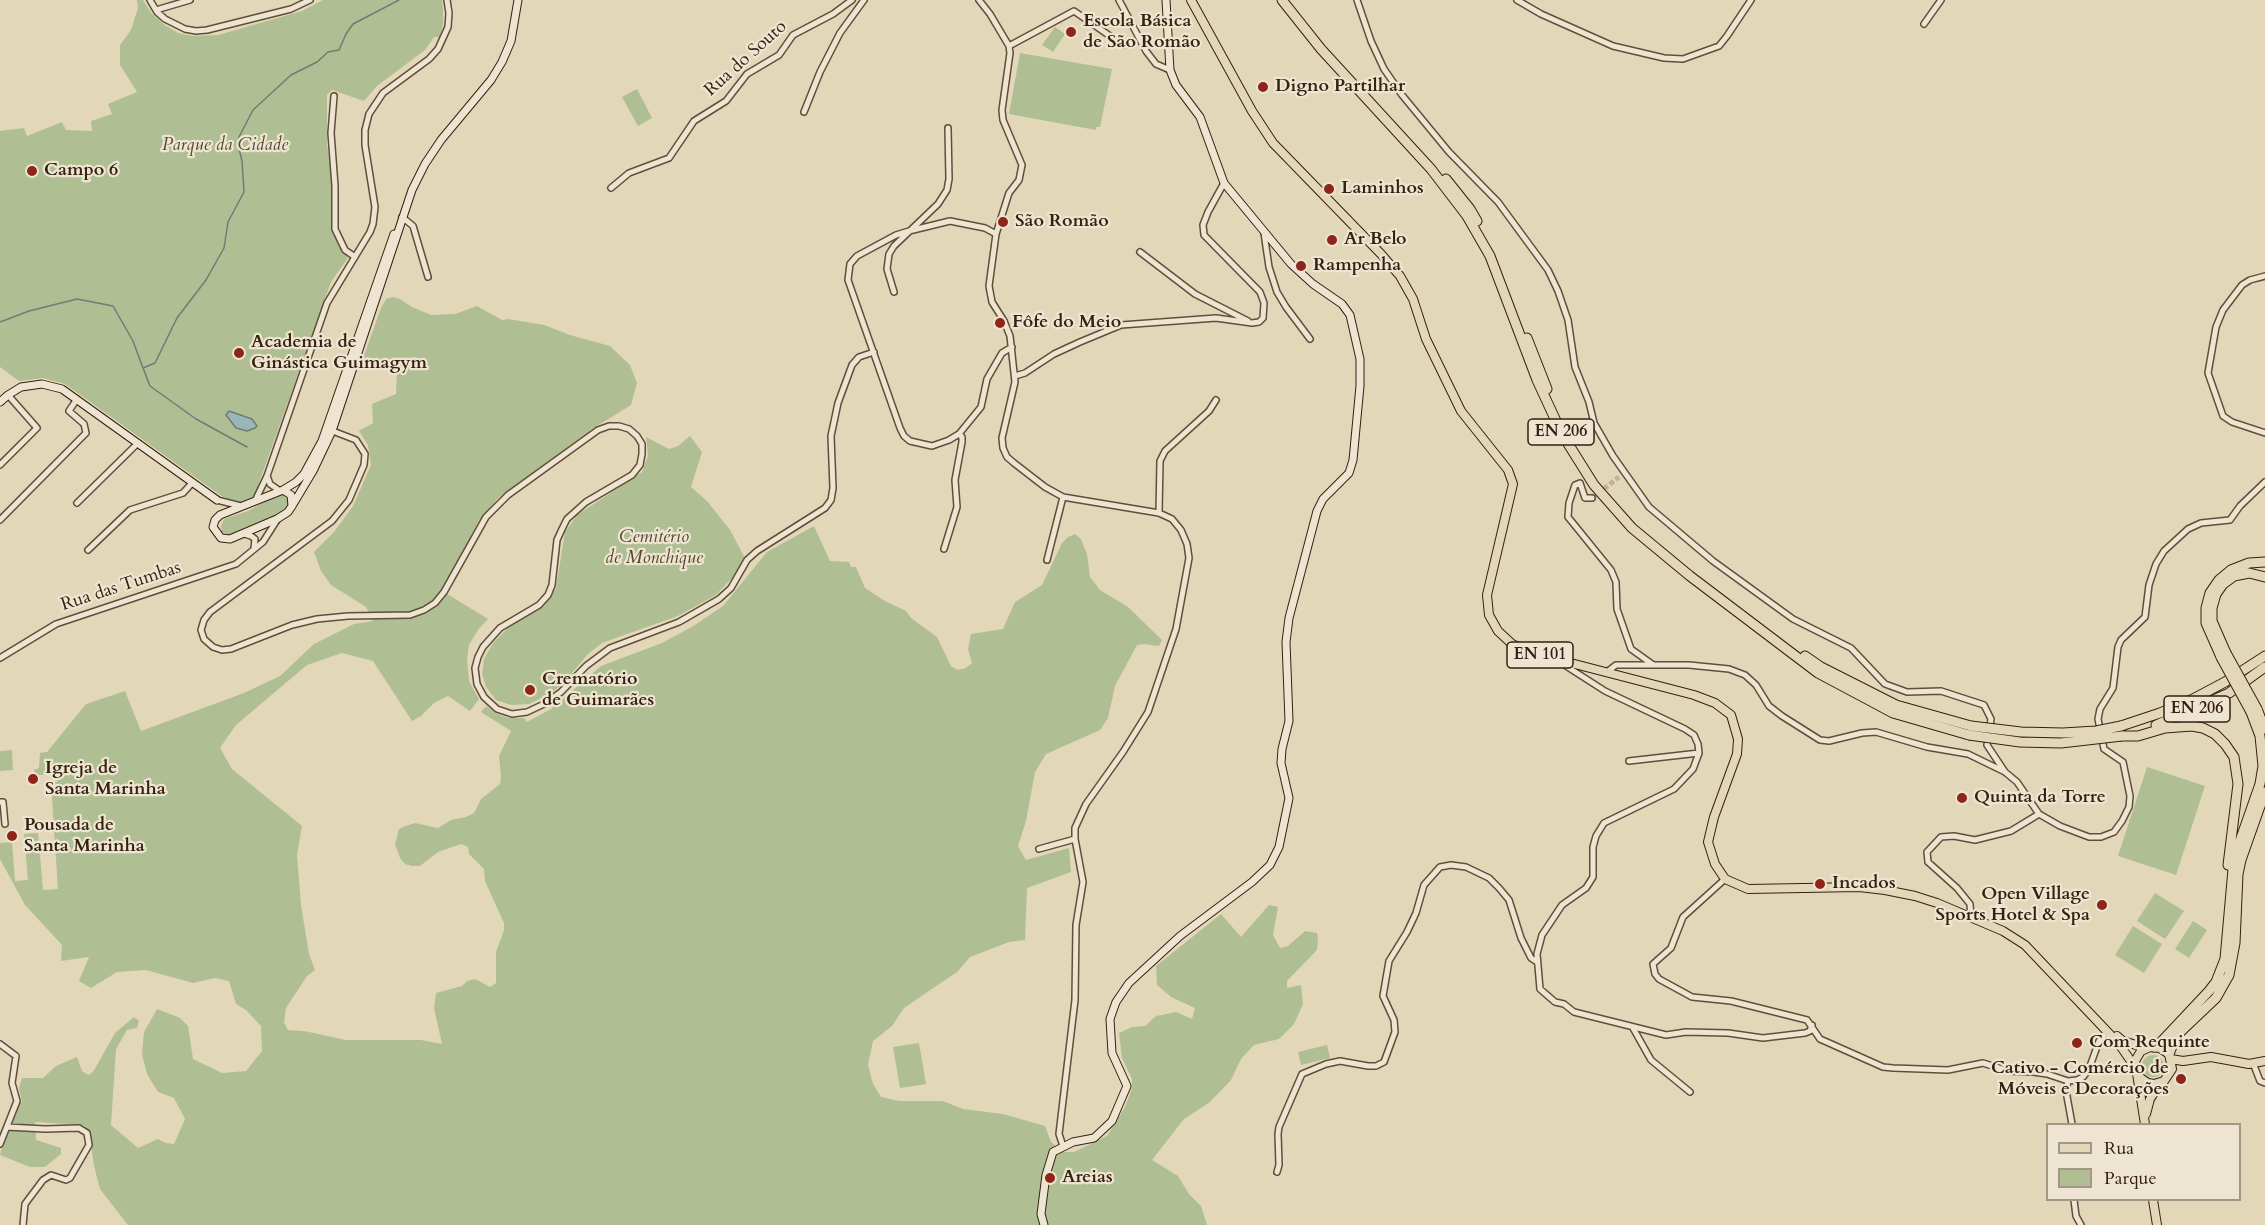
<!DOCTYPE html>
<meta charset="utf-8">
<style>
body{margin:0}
#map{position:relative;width:2265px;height:1225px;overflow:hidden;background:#e3d7ba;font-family:Cardo,serif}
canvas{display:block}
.legend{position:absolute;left:2046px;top:1123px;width:195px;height:78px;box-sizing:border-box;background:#ede5d2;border:2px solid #a49684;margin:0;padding:8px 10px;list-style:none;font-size:18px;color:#36200f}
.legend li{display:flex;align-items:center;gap:12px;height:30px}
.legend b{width:30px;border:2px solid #a49684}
</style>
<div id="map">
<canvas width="2265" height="1225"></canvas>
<ul class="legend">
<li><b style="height:8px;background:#e3d7ba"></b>Rua</li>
<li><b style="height:16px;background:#afbf93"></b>Parque</li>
</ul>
</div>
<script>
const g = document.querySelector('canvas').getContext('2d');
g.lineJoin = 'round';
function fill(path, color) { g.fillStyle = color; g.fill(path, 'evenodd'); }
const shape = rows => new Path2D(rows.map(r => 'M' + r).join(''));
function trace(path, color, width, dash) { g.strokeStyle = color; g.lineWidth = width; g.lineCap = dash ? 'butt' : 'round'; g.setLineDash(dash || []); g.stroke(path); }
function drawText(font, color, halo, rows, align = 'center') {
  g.font = font + ' Cardo,serif'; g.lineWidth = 4.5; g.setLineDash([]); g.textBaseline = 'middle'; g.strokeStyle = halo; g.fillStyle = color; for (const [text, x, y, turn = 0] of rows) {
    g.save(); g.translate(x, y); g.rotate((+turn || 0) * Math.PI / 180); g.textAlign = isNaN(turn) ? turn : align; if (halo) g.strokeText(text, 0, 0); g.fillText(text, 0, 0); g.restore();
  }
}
const green = shape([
 [137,0,143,0,152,14,166,26,178,33,193,36,218,35,302,11,323,0,442,0,443,8,443,24,440,37,434,37,425,50,377,86,364,101,332,90,327,95,327,145,334,187,332,224,339,247,348,258,331,282,255,494,246,502,230,501,220,495,65,384,43,378,19,381,0,367,0,131,24,128,27,136,62,122,66,130,92,131,91,121,112,114,108,104,137,92,120,65,120,45,131,30,138,8],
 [1055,27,1065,34,1053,52,1042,45],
 [1020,53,1112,69,1100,127,1096,127,1096,130,1009,114],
 [637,89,652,118,638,126,622,97],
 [393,297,400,299,412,307,431,315,455,314,477,306,502,320,508,319,544,325,570,335,610,346,630,365,637,383,631,405,592,429,498,498,478,522,444,592,488,619,478,630,469,645,467,660,469,681,479,699,470,711,448,696,434,703,421,716,412,721,373,661,342,653,307,665,236,725,220,748,232,769,302,826,297,855,301,905,309,954,315,970,307,976,286,1008,284,1023,288,1030,304,1031,346,1040,421,1040,442,1044,434,1008,436,993,462,986,467,981,475,979,490,987,496,983,496,952,504,930,504,923,485,881,484,869,469,854,468,847,461,844,438,852,420,866,412,866,405,864,400,858,395,844,399,829,406,826,415,823,438,828,451,820,466,817,474,813,481,799,500,784,501,777,499,756,511,731,481,712,486,706,495,713,508,718,524,718,527,722,551,709,601,666,662,643,695,625,723,606,767,552,814,526,830,561,849,562,851,567,856,567,865,588,885,601,906,611,911,618,937,637,951,666,958,670,966,668,972,663,968,649,971,634,1003,629,1015,602,1042,585,1062,543,1068,537,1075,534,1081,539,1087,554,1090,577,1100,590,1128,607,1162,640,1159,646,1144,644,1137,645,1115,686,1108,718,1100,730,1046,754,1035,772,1026,821,1018,846,1026,860,1069,848,1071,872,1027,888,1025,940,1009,942,970,957,957,972,904,1008,892,1026,873,1041,868,1065,873,1084,881,1097,899,1101,943,1101,963,1109,1003,1114,1045,1126,1051,1142,1063,1152,1074,1152,1107,1136,1125,1107,1132,1088,1132,1079,1122,1058,1119,1033,1132,1027,1145,1026,1156,1016,1176,1012,1192,1019,1195,1008,1171,997,1157,985,1156,966,1221,914,1241,937,1269,905,1278,907,1273,935,1280,948,1288,946,1305,931,1317,933,1318,941,1317,950,1287,981,1287,988,1301,985,1303,1004,1294,1024,1279,1039,1254,1045,1241,1059,1231,1080,1210,1102,1184,1119,1152,1160,1178,1176,1189,1194,1201,1206,1207,1225,128,1225,100,1189,94,1166,89,1131,84,1125,35,1122,36,1140,61,1148,61,1154,45,1167,30,1167,0,1155,10,1117,22,1101,19,1088,22,1078,43,1078,56,1066,77,1057,82,1071,88,1075,93,1072,115,1033,134,1017,139,1021,137,1028,127,1030,116,1049,111,1125,138,1148,158,1139,166,1143,174,1144,185,1119,174,1098,158,1092,147,1074,142,1054,144,1032,157,1009,180,1018,188,1026,193,1059,222,1073,246,1071,262,1051,261,1026,246,1010,236,1004,229,981,215,978,193,983,146,970,117,972,91,988,79,981,89,957,61,961,62,945,25,905,0,859,0,843,12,842,15,881,28,880,24,834,38,833,43,890,58,889,51,783,57,782,56,774,35,775,34,770,39,768,40,753,47,752,86,704,125,691,141,731,244,693,280,676,314,644,354,624,373,621,366,607,331,585,321,571,314,552,334,532,353,506,371,465,368,445,359,431,373,423,372,404,396,394,397,371,361,364,381,308,386,299],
 [690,436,702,452,691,487,707,501,730,530,745,558,732,578,716,595,678,616,602,643,588,654,562,685,546,696,529,704,511,705,496,700,486,687,482,674,484,659,493,643,510,626,544,606,556,588,565,532,577,515,642,472,648,456,646,437,669,449,678,446],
 [277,495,284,495,288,499,289,504,287,509,270,520,233,535,227,535,222,532,221,526,224,519,248,511],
 [12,750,13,770,0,771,0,751],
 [2147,767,2205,786,2176,875,2118,856],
 [2155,893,2184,911,2165,939,2137,921],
 [2193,921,2207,930,2189,958,2175,949],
 [2133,926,2162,944,2144,973,2115,955],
 [919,1043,926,1084,900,1088,893,1047],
 [1327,1045,1330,1058,1301,1065,1298,1052],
 '2142 1066a11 11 0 1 1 22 0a11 11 0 1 1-22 0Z'
]);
const water = shape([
 [229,411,252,419,257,426,255,428,247,431,236,428,226,415,229,411]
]);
const stream = shape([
 [0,322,29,311,77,299,113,306,133,341,143,368,155,363,177,318,206,280,224,248,228,222,244,192,242,161,238,145,239,137,253,110,291,75,317,62,328,52,339,50,346,34,353,24,399,0],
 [143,368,150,386,196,419,247,447]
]);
const streetTunnel = shape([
 [1592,498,1619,477]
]);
const street = shape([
 [150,0,157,12,165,19,185,29,196,31,207,30,291,9,310,0],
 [979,0,990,14,1009,46,1010,53,1002,110,1003,120,1022,165,1019,180,1009,193,996,234,989,286,992,302,1004,321,1010,336,1015,382,1002,438,1003,448,1007,457,1014,463,1045,487,1063,497,1159,513,1172,519,1181,530,1187,544,1189,558,1176,629,1148,712,1123,752,1086,804,1075,828,1075,839,1083,882,1076,925,1075,1000,1059,1134,1063,1146],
 [1119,0,1146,51,1156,64,1170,70],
 [1357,0,1371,41,1384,69,1402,95,1449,152,1498,202,1548,270,1558,291,1568,320,1575,367,1589,402,1594,423,1613,456,1649,507,1713,561,1793,619,1851,648,1885,684,1907,692,1941,691,1984,705,1991,719,1987,745,2005,772],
 [1517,0,1541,14,1613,46,1664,58,1683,59,1719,46,1727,36,1751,0],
 [156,10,190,0],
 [1924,24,1941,0],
 [1009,46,1074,11,1123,45],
 [334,96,331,133,335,186,335,229,345,250,355,257],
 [804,112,820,72,840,33,864,0],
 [611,188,629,173,669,158,694,121,726,101,747,74,779,55,793,35,833,14,852,0],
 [402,217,413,226,428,277],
 [1264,233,1269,267,1277,292,1286,307,1310,339],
 [996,234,985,228,950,221,909,231,896,235,857,256,850,264,848,280,900,428,904,436,910,441,932,446,949,440,959,434,981,407,987,379,1002,353,1012,347],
 [1140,252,1195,294,1248,321],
 [2265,276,2250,280,2242,285,2223,310,2216,327,2208,373,2223,416,2232,422,2265,433],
 [894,292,887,269,889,254,894,246,938,204,947,190,949,179,948,128],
 [1015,376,1025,373,1054,354,1080,342,1121,325,1216,318,1252,323,1259,322,1263,318,1264,303,1260,292,1204,235,1203,225,1208,212,1224,183],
 [330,430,356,440,365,454,364,465,349,500,332,521,210,612,204,620,201,630,204,639,213,647,222,650,231,649,292,625,317,619,348,616,410,615,424,610,435,603,444,592,486,517,508,495,598,430,609,426,619,426,629,429,637,436,642,444,642,454,640,465,632,475,586,502,567,519,562,529,557,540,552,585,548,595,539,605,500,628,483,647,478,657,475,668,477,684,484,697,497,709,512,714,527,712,544,704,561,692,586,666,610,648,679,622,719,599,731,588,747,560,757,551,825,508,831,500,833,488,831,436,838,403,852,365,859,357,874,352],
 [0,465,37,428,8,395],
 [267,476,270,484,280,491],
 [1592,498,1585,498,1580,483,1575,485,1569,503,1568,517,1611,570,1616,582,1617,609,1631,649,1652,664],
 [217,500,241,506],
 [255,501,267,476,327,303,370,232,373,224,375,207,365,145,365,130,369,114,383,93,429,59,438,49,448,27,449,13,447,0],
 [77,503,138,443],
 [1159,513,1160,461,1165,451,1209,411,1216,400],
 [0,520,86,433,84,424,69,411,77,399],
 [244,534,251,536,255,539,254,548],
 [944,549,957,507,955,480,962,442,962,437,959,434],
 [88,550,130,510,183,493,192,483],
 [1047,560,1063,497],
 [0,658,56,624,236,564,263,542,277,520],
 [1564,660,1566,666,1605,691,1685,729,1694,735,1698,744,1699,753,1693,769,1674,789,1604,823,1596,836,1593,847,1593,877,1586,888,1562,905,1542,935,1537,954,1540,989,1555,1002,1564,1004,1574,1012,1666,1035,1686,1032,1728,1033,1763,1038,1805,1033,1810,1031,1812,1025],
 [1607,672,1616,665,1689,665,1729,669,1745,675,1756,685,1769,706,1782,716,1820,740,1829,741,1862,733,1876,732,1927,747,1968,754,2005,772,2017,782,2039,814,2060,826,2089,837,2101,837,2114,832,2122,821,2129,807,2130,796,2123,762,2104,749,2098,719,2100,709,2113,688,2118,647,2121,640,2145,617,2149,585,2156,564,2164,551,2188,529,2201,523,2230,520,2240,506,2265,482],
 [1629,761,1699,753],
 [0,802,3,802,5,824],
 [1039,849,1075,839],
 [1725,879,1683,917,1671,948,1653,964,1655,974,1659,979,1692,997,1731,1001,1807,1020,1820,1039,1883,1067,1893,1068,1948,1070,1983,1063,2008,1071,2033,1072,2047,1074,2068,1081,2077,1080,2083,1077,2089,1069,2099,1041,2107,1032],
 [1971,917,1970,904,1957,888,1928,862,1927,852,1941,837,1954,836,1975,840,2011,831,2039,814],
 [1633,1028,1651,1060,1690,1092],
 [0,1044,16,1056,12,1083,17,1101,0,1144],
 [2253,1063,2260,1081,2265,1083],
 [2068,1081,2066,1091,2072,1124],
 [7,1127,45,1129,79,1128,87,1133,89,1145,70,1178,66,1180,51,1175,43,1180,25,1204,23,1225],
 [1277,1172,1279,1165,1278,1134,1279,1127,1302,1074,1326,1064,1340,1061,1368,1066,1376,1066,1384,1062,1395,1032,1394,1020,1383,996,1389,961,1407,932,1416,913,1424,885,1440,867,1451,865,1466,867,1489,878,1499,888,1509,900,1521,938,1531,958,1537,962],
 [2074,1200,2076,1216,2081,1225]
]);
const secondary = shape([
 [0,402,8,395,21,387,42,384,62,389,217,500],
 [283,490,296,482,304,474,322,441,394,234],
 [292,506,291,495,283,490,220,515,215,520,213,527,221,538,230,539,277,519,288,512,292,506,313,471,332,431,412,190,425,164,441,140,491,80,502,62,511,41,518,0],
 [1044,1225,1041,1214,1046,1175,1053,1152,1073,1142,1094,1138,1112,1121,1127,1086,1112,1053,1110,1019,1116,1002,1129,983,1180,936,1252,882,1270,865,1279,847,1289,798,1281,763,1282,749,1289,721,1286,642,1289,618,1317,511,1323,499,1349,473,1353,460,1360,386,1360,359,1350,315,1342,304,1313,284,1291,264,1224,183,1200,117,1176,85,1170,70,1166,0]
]);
const primary = shape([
 [1191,0,1252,111,1273,143,1381,254,1400,276,1413,299,1426,339,1461,411,1508,470,1513,484,1487,595,1489,615,1498,631,1512,644,1536,654,1694,695,1715,703,1731,715,1738,739,1737,754,1714,817,1708,842,1715,864,1725,879,1748,889,1859,887,1885,890,1915,896,1937,903,2003,931,2025,945,2119,1044,2135,1067],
 [2117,1036,2123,1041,2146,1048],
 [2171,1059,2183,1061,2211,1057,2249,1064,2265,1061],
 [2139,1077,2148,1083,2154,1084,2164,1081,2172,1069,2169,1054,2160,1048,2150,1047,2141,1051,2135,1061,2145,1124],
 [2146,1114,2150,1099,2160,1083],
 [2153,1200,2157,1225]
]);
const highway = shape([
 [1282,0,1321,49,1431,169,1467,216,1490,256,1537,380,1562,434,1594,485,1632,528,1690,576,1818,673,1893,713,1969,735],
 [1446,179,1470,209,1477,221],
 [1527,338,1547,389],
 [2226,653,2212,621,2212,608,2216,594,2223,584,2234,576,2249,573,2265,577],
 [1805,656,1821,667,1896,705,1971,726],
 [2221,657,2206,623,2206,608,2210,593,2219,580,2231,570,2249,563,2265,562],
 [2257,709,2265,729],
 [2156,725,2229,693,2265,667],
 [2121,726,2160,713,2193,699,2225,682,2265,656],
 [2122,736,2138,736,2165,728,2192,726,2203,728,2215,734,2225,744,2234,757,2238,784,2228,865],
 [2154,1047,2161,1042,2209,991,2216,982,2225,959,2234,858,2260,784,2263,766,2260,736,2251,712],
 [2169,1054,2176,1036,2216,998,2229,975,2235,943,2238,874,2241,860,2265,792]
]);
const highwayBridge = shape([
 [2226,653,2257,709],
 [2221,657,2251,712],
 [1971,726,2021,732,2063,733,2096,731,2121,726],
 [1969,735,2020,742,2061,743,2122,736]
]);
const markers = [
 [1071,32,6,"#8f2418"],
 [1263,87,6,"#8f2418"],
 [32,171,6,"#8f2418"],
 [1329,189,6,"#8f2418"],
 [1003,222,6,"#8f2418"],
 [1332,240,6,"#8f2418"],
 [1301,266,6,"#8f2418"],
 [1000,323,6,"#8f2418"],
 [239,353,6,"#8f2418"],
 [530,690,6,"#8f2418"],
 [33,779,6,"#8f2418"],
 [1962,798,6,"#8f2418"],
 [12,836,6,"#8f2418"],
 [1820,884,6,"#8f2418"],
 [2102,905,6,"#8f2418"],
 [2077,1043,6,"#8f2418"],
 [2181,1079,6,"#8f2418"],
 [1050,1178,6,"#8f2418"]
];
const shields = [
 [1561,432,66],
 [1540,655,66],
 [2197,709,66]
];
const shieldNames = [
 ["EN 206",1561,432],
 ["EN 101",1540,655],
 ["EN 206",2197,709]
];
const poiNames = [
 ["Escola Básica",1083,22],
 ["de São Romão",1083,43],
 ["Digno Partilhar",1275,87],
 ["Campo 6",44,171],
 ["Laminhos",1341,189],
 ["São Romão",1015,222],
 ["Ar Belo",1344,240],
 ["Rampenha",1313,266],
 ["Fôfe do Meio",1012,323],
 ["Academia de",251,343],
 ["Ginástica Guimagym",251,364],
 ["Crematório",542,680],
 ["de Guimarães",542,701],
 ["Igreja de",45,769],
 ["Santa Marinha",45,790],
 ["Quinta da Torre",1974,798],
 ["Pousada de",24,826],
 ["Santa Marinha",24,847],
 ["Incados",1832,884],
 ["Open Village",2090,895,"right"],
 ["Sports Hotel & Spa",2090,916,"right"],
 ["Com Requinte",2089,1043],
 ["Cativo - Comércio de",2169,1069,"right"],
 ["Móveis e Decorações",2169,1090,"right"],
 ["Areias",1062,1178]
];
const streetNames = [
 ["Rua do Souto",746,59,-42],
 ["Rua das Tumbas",121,587,-18]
];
const parkNames = [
 ["Parque da Cidade",225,146],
 ["Cemitério",654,538],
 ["de Monchique",654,559]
];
fill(green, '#afbf93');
fill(water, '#99b7b9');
trace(water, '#717b75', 1.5);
trace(stream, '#717b75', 1.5);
trace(streetTunnel, '#c0b298', 5, [5, 2.5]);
trace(street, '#614e3a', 8);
trace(secondary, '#36200f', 9);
trace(primary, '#36200f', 10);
trace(highway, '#36200f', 11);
trace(street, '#ede5d2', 5);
trace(secondary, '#ede5d2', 7);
trace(primary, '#e3d7ba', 8);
trace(highway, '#e3d7ba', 9);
trace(highwayBridge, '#36200f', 11, []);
trace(highwayBridge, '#e3d7ba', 9);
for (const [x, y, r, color] of markers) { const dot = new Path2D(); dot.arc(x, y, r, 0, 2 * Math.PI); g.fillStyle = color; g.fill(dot); trace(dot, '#ede5d2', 2); }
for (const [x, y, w] of shields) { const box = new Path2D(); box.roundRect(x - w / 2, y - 13, w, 26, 4.5); g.fillStyle = '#ede5d2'; g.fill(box); trace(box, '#36200f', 1.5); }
drawText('bold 16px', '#36200f', null, shieldNames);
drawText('bold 18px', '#36200f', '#ede5d2', poiNames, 'left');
drawText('18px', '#36200f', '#ede5d2', streetNames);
drawText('italic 18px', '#544830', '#ede5d2', parkNames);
</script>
